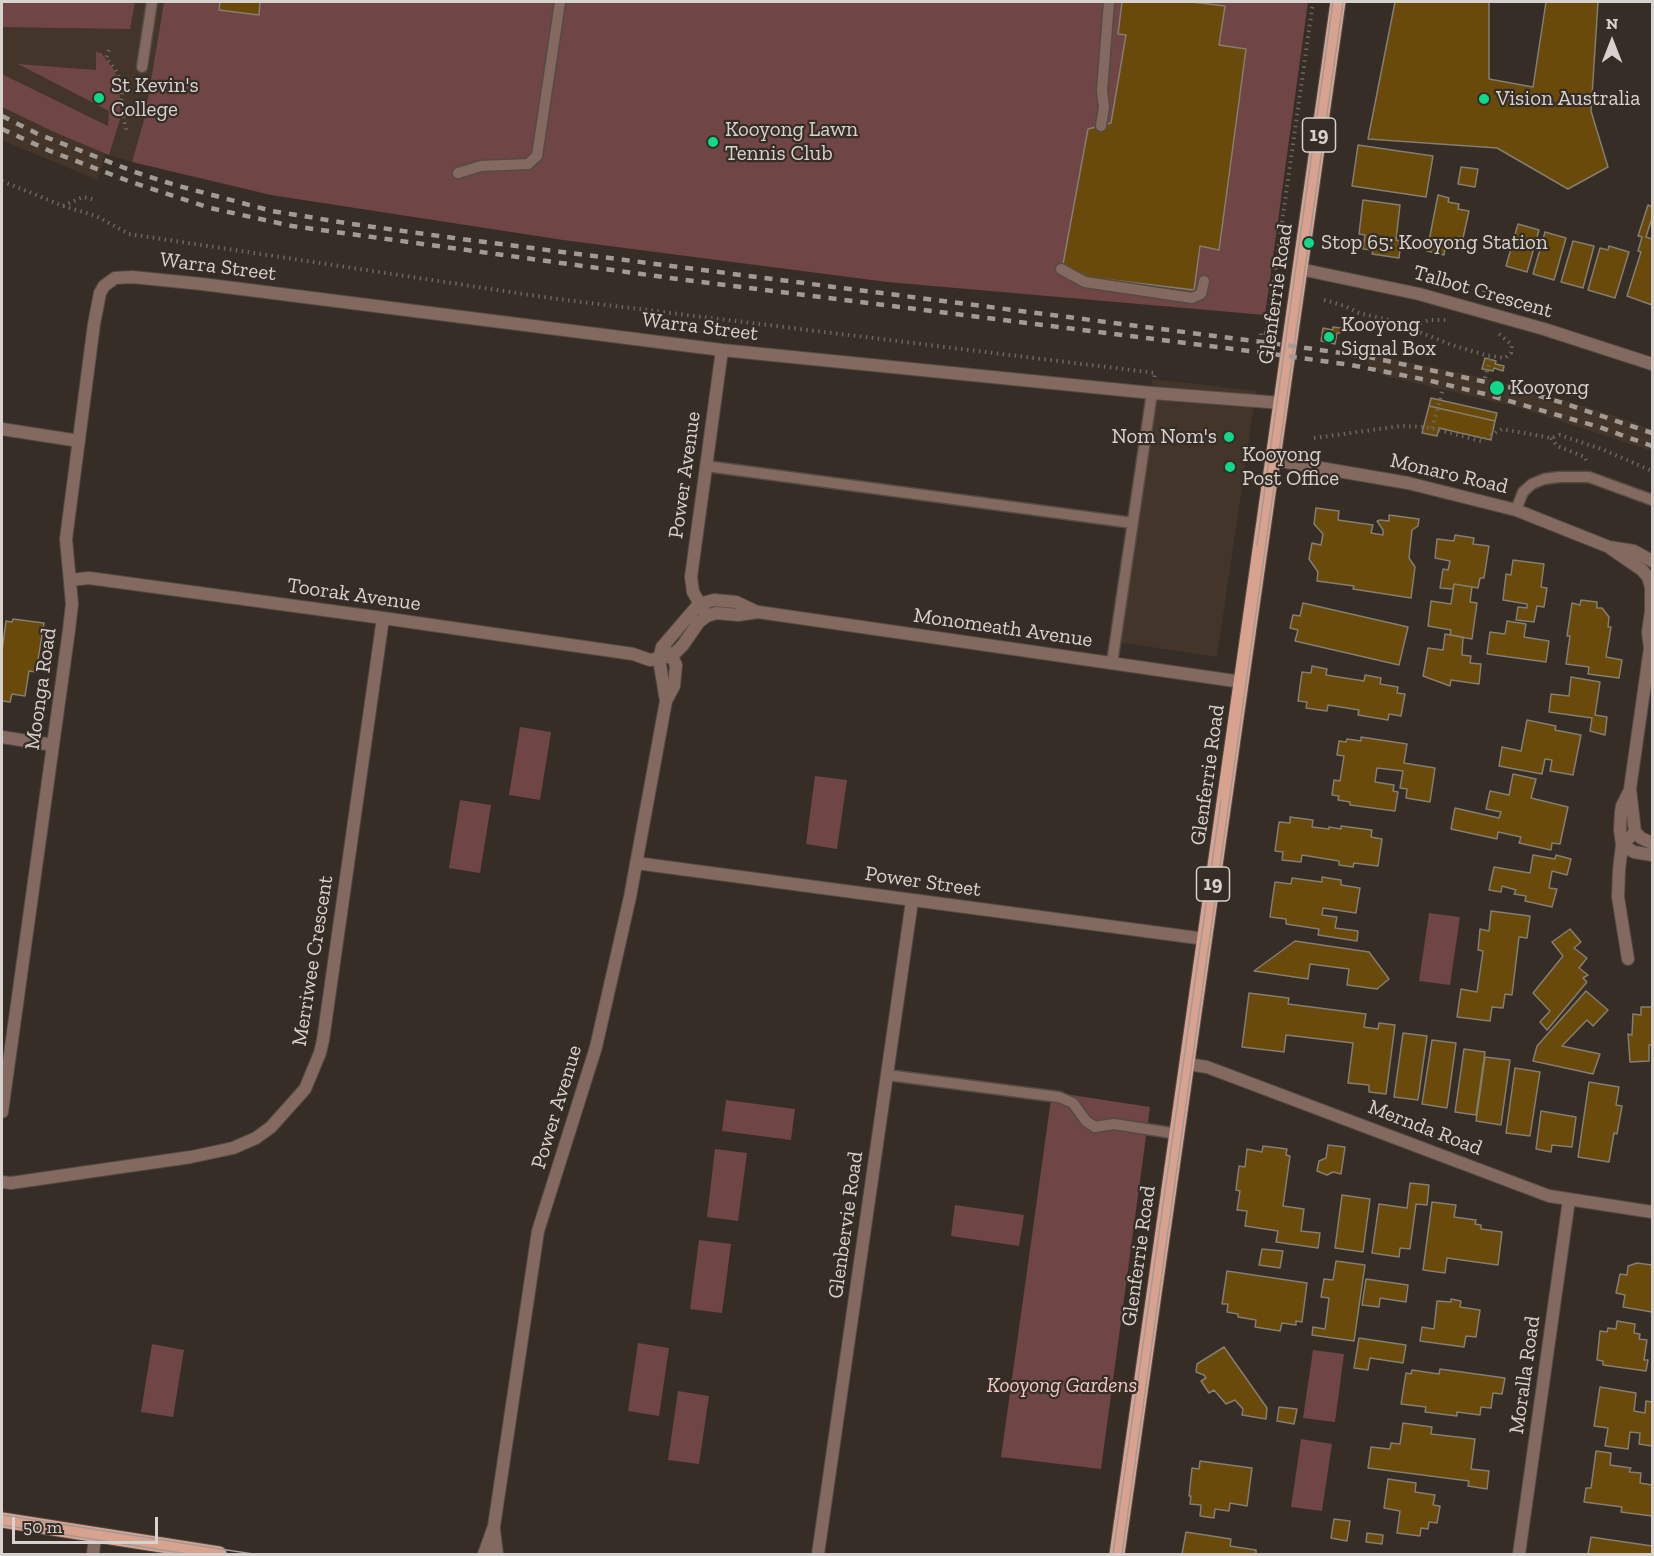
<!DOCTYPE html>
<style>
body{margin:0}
#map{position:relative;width:1654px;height:1556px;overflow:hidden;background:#362d26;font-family:"Zilla Slab",serif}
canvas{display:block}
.frame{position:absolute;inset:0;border:3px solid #d8d2ce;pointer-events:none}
.north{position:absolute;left:1582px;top:12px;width:60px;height:60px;-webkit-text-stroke:4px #362d26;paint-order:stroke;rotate:0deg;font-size:16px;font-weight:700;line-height:24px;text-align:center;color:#d8d2ce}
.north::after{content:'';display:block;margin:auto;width:21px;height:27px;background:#d8d2ce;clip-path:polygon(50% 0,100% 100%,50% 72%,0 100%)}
.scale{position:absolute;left:12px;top:1517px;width:146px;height:27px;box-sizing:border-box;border:3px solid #d8d2ce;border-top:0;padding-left:8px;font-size:18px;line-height:21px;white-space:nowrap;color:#d8d2ce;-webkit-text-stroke:4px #362d26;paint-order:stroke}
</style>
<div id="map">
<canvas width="1654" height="1556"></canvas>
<div class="frame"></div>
<div class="north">N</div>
<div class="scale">50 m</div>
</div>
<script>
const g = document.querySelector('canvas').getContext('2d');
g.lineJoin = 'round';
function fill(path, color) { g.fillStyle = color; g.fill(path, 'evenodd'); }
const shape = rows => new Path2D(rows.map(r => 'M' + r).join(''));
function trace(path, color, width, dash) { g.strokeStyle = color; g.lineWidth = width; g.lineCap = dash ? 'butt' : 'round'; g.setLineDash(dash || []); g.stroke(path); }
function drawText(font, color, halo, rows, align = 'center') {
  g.font = font + ' "Zilla Slab",serif'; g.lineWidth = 4.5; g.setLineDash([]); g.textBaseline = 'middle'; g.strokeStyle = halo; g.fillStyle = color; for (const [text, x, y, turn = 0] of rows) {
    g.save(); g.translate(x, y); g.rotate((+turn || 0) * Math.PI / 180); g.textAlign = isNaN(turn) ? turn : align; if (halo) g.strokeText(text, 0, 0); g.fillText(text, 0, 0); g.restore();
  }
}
const built = shape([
 [2,2,164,2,145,116,132,162,105,154,97,180,2,140,2,107,54,132,105,153,109,127,2,74],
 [1349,350,1482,377,1552,396,1612,415,1652,429,1652,451,1517,407,1385,376],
 [1152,379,1256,391,1217,657,1111,641]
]);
const green = shape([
 [2,2,135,2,130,29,2,27],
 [164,2,1308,2,1265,315,887,282,563,240,271,195,132,162,145,116],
 [96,52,101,53,114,70,119,82,121,116,109,155,54,132,2,107,2,74,108,126,109,111,18,64,96,70],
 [520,727,551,732,540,800,509,795],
 [815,776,847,780,837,849,806,844],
 [460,800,491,805,480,873,449,868],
 [1429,913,1460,917,1450,985,1419,981],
 [1052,1092,1150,1107,1101,1469,1001,1457],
 [726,1100,795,1109,791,1140,722,1131],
 [715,1149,747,1153,738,1221,707,1217],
 [955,1205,1024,1215,1019,1246,951,1236],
 [699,1240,731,1244,722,1313,690,1309],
 [638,1343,669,1348,659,1416,628,1411],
 [152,1344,184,1350,173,1417,141,1412],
 [1313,1350,1344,1354,1335,1422,1303,1418],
 [678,1391,709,1396,699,1464,668,1460],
 [1301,1439,1332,1444,1322,1511,1291,1507]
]);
const building = shape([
 [220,2,260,2,259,15,219,10,220,2],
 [1122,2,1192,2,1225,6,1219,45,1246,49,1219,250,1200,246,1194,290,1087,277,1063,264,1088,129,1111,123,1126,35,1118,34,1122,2],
 [1395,2,1489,2,1489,79,1533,87,1546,2,1598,2,1591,111,1608,167,1568,189,1497,148,1368,139,1395,2],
 [1358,145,1433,156,1426,197,1352,186,1358,145],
 [1461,167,1478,169,1475,187,1458,184,1461,167],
 [1438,195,1449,198,1448,202,1459,204,1458,209,1469,211,1463,238,1458,237,1455,250,1445,248,1444,255,1427,251,1438,195],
 [1363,200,1400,205,1396,240,1401,241,1399,258,1372,254,1373,250,1363,249,1365,235,1359,234,1363,200],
 [1648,205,1652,207,1652,218,1646,237,1652,239,1652,305,1627,296,1641,252,1638,251,1642,237,1638,236,1648,205],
 [1518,224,1539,230,1527,272,1506,266,1518,224],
 [1545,232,1566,238,1554,280,1533,274,1545,232],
 [1573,241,1594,246,1583,288,1561,282,1573,241],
 [1609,246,1629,252,1615,298,1588,290,1600,248,1608,250,1609,246],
 [1333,327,1341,328,1340,333,1337,333,1335,344,1321,341,1323,328,1333,330,1333,327],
 [1485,358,1496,361,1495,364,1504,366,1503,371,1494,368,1493,371,1482,369,1485,358],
 [1431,398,1497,413,1495,421,1429,406,1431,398],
 [1429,406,1495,421,1491,440,1439,428,1437,436,1422,433,1429,406],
 [1316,508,1339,511,1338,520,1373,525,1371,533,1383,535,1383,530,1377,521,1380,520,1389,521,1389,515,1419,519,1418,526,1412,530,1409,558,1415,567,1411,598,1353,589,1354,586,1317,581,1318,572,1309,559,1312,543,1321,545,1323,534,1314,524,1316,508],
 [1455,535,1474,538,1473,544,1489,546,1484,578,1480,578,1478,588,1454,584,1453,589,1440,588,1443,569,1448,570,1450,561,1435,558,1437,539,1454,541,1455,535],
 [1513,560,1544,564,1541,587,1547,588,1544,607,1537,606,1534,622,1516,620,1518,607,1527,608,1527,604,1503,600,1506,574,1511,575,1513,560],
 [1454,584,1472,587,1470,602,1477,603,1472,639,1450,635,1451,630,1428,626,1431,601,1451,604,1454,584],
 [1581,600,1597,602,1597,608,1602,608,1609,617,1608,627,1611,627,1606,657,1622,660,1619,678,1588,674,1589,667,1566,664,1570,636,1567,636,1572,603,1580,605,1581,600],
 [1303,603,1408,627,1399,665,1295,641,1298,630,1290,628,1293,615,1300,616,1303,603],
 [13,619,44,623,36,672,29,671,25,696,12,694,10,702,2,701,2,651,6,621,12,622,13,619],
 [1507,621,1526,624,1524,637,1549,641,1546,662,1487,654,1490,632,1505,634,1507,621],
 [1445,634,1463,637,1462,655,1471,656,1470,663,1481,664,1479,684,1451,680,1450,686,1423,676,1428,648,1443,650,1445,634],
 [1312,666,1327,669,1326,675,1364,681,1365,675,1381,678,1380,684,1398,687,1397,693,1405,694,1401,716,1389,714,1388,720,1358,715,1359,710,1328,705,1327,711,1306,708,1307,702,1298,701,1302,672,1311,673,1312,666],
 [1571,677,1600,682,1595,715,1607,717,1605,735,1590,731,1592,718,1549,712,1551,694,1569,696,1571,677],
 [1527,720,1556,726,1555,730,1581,735,1573,775,1550,771,1552,760,1545,759,1542,774,1499,766,1502,747,1521,751,1527,720],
 [1361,737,1407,744,1404,763,1435,768,1430,802,1406,798,1407,789,1400,788,1403,771,1377,768,1375,782,1394,785,1393,791,1398,792,1395,811,1350,805,1350,802,1338,800,1339,796,1332,795,1334,780,1340,781,1344,756,1337,755,1339,741,1346,742,1347,739,1361,741,1361,737],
 [1513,774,1536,779,1531,798,1568,807,1560,844,1552,843,1551,850,1519,843,1521,837,1498,832,1497,839,1451,829,1455,808,1499,818,1501,812,1486,809,1490,791,1509,795,1513,774],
 [1290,817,1313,820,1312,827,1329,829,1329,827,1341,829,1341,826,1372,830,1371,837,1382,839,1378,866,1354,863,1353,867,1339,865,1339,861,1302,855,1301,862,1282,860,1283,852,1275,851,1279,822,1290,823,1290,817],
 [1533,855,1555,859,1556,855,1571,859,1567,875,1552,871,1549,888,1557,889,1552,907,1525,901,1526,896,1514,894,1516,890,1502,886,1501,892,1489,890,1494,867,1530,873,1533,855],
 [1322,877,1341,880,1341,885,1360,888,1356,913,1323,908,1322,915,1337,917,1335,928,1358,931,1357,941,1318,935,1319,929,1286,924,1286,919,1270,917,1275,882,1291,884,1292,878,1322,882,1322,877],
 [1491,911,1530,916,1527,938,1519,937,1512,995,1505,994,1503,1008,1492,1007,1490,1021,1457,1017,1461,989,1477,992,1483,951,1478,950,1480,929,1489,931,1491,911],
 [1570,929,1581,942,1574,948,1587,958,1579,968,1588,975,1583,978,1587,982,1547,1030,1540,1022,1550,1011,1533,993,1563,956,1552,942,1570,929],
 [1295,941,1369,952,1389,979,1377,989,1347,985,1349,969,1310,964,1308,979,1254,971,1295,941],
 [1586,991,1608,1010,1593,1026,1587,1020,1562,1046,1600,1054,1593,1074,1533,1061,1537,1046,1586,991],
 [1249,993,1289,998,1288,1004,1366,1014,1364,1027,1378,1029,1379,1023,1395,1025,1386,1094,1369,1092,1369,1085,1348,1083,1353,1043,1286,1035,1284,1052,1242,1047,1249,993],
 [1641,1007,1652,1007,1652,1045,1649,1045,1649,1061,1630,1062,1628,1034,1632,1035,1633,1014,1641,1015,1641,1007],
 [1403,1033,1427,1036,1418,1100,1394,1097,1403,1033],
 [1432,1040,1456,1043,1447,1108,1422,1104,1432,1040],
 [1464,1049,1485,1052,1476,1115,1455,1112,1464,1049],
 [1485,1057,1510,1060,1501,1125,1476,1121,1485,1057],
 [1515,1068,1540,1072,1530,1136,1506,1133,1515,1068],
 [1589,1082,1619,1087,1616,1105,1622,1106,1617,1134,1614,1133,1609,1162,1578,1157,1589,1082],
 [1541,1111,1576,1117,1572,1147,1552,1145,1551,1152,1536,1149,1541,1111],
 [1328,1145,1345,1147,1341,1174,1333,1172,1327,1175,1317,1171,1319,1161,1326,1158,1328,1145],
 [1263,1146,1287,1149,1286,1155,1290,1156,1283,1206,1304,1209,1301,1231,1320,1233,1318,1248,1276,1242,1278,1231,1245,1226,1247,1211,1237,1210,1240,1191,1236,1190,1239,1166,1245,1167,1247,1149,1262,1152,1263,1146],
 [1410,1183,1429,1185,1427,1205,1416,1204,1410,1249,1400,1248,1399,1257,1372,1253,1379,1204,1407,1208,1410,1183],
 [1342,1195,1370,1199,1363,1252,1335,1248,1342,1195],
 [1432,1202,1456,1205,1454,1217,1476,1220,1475,1224,1481,1225,1481,1229,1502,1232,1498,1265,1447,1258,1445,1273,1423,1270,1432,1202],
 [1262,1249,1283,1251,1280,1268,1259,1265,1262,1249],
 [1336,1261,1365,1265,1354,1341,1312,1335,1313,1327,1325,1329,1329,1298,1321,1297,1324,1279,1333,1280,1336,1261],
 [1637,1263,1652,1265,1652,1312,1623,1307,1625,1295,1616,1293,1620,1274,1627,1275,1628,1266,1637,1263],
 [1227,1271,1307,1283,1302,1322,1296,1321,1296,1325,1282,1323,1280,1331,1255,1327,1256,1320,1238,1317,1238,1314,1227,1312,1228,1304,1222,1304,1227,1271],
 [1366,1279,1408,1285,1406,1302,1380,1298,1379,1307,1362,1305,1366,1279],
 [1451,1299,1461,1301,1460,1307,1480,1310,1476,1337,1466,1336,1464,1347,1420,1341,1422,1327,1434,1329,1437,1301,1451,1302,1451,1299],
 [1617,1321,1635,1324,1634,1333,1640,1334,1639,1339,1647,1340,1644,1360,1648,1360,1646,1371,1603,1365,1603,1361,1597,1360,1600,1331,1607,1332,1608,1328,1616,1329,1617,1321],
 [1359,1338,1406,1345,1403,1363,1370,1358,1368,1370,1354,1368,1359,1338],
 [1224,1347,1267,1408,1266,1419,1242,1415,1243,1409,1235,1400,1226,1404,1214,1390,1209,1393,1201,1381,1206,1378,1204,1375,1196,1372,1197,1364,1224,1347],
 [1440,1369,1505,1378,1502,1394,1493,1393,1491,1408,1481,1407,1480,1415,1457,1412,1457,1416,1425,1412,1426,1407,1401,1404,1406,1373,1411,1374,1412,1370,1439,1374,1440,1369],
 [1600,1387,1636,1393,1634,1411,1645,1413,1646,1401,1652,1402,1652,1446,1639,1444,1640,1433,1630,1432,1628,1449,1605,1446,1608,1428,1594,1426,1600,1387],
 [1279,1407,1297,1409,1294,1424,1277,1421,1279,1407],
 [1403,1423,1432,1427,1431,1434,1475,1439,1471,1469,1489,1471,1487,1489,1468,1486,1469,1481,1368,1468,1371,1447,1390,1449,1391,1443,1400,1444,1403,1423],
 [1596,1451,1611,1453,1610,1465,1631,1468,1629,1472,1641,1473,1640,1483,1652,1485,1652,1516,1621,1512,1622,1507,1584,1502,1586,1488,1591,1488,1596,1451],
 [1200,1461,1252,1468,1247,1506,1230,1503,1229,1511,1215,1509,1214,1518,1200,1516,1201,1505,1190,1504,1191,1496,1189,1496,1192,1468,1199,1469,1200,1461],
 [1388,1479,1416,1483,1415,1492,1435,1495,1433,1505,1440,1506,1437,1523,1429,1522,1428,1529,1421,1528,1420,1536,1397,1533,1400,1511,1384,1508,1388,1479],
 [1334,1519,1350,1521,1347,1541,1331,1538,1334,1519],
 [1186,1532,1231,1539,1230,1546,1256,1550,1256,1554,1182,1554,1186,1532],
 [1367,1533,1383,1535,1382,1544,1366,1542,1367,1533],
 [1591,1537,1652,1546,1652,1554,1588,1554,1591,1537]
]);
const path = shape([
 [109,50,106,58,115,69,121,81,122,94,121,105,127,134],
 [2,181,63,206,96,216,129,234,550,298,1155,373,1154,380],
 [63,206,83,197,96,200],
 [1482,298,1485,288],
 [1324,300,1345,306,1359,313,1389,320,1452,345,1485,355,1505,358,1511,353,1512,345,1499,334],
 [1409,327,1429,320,1450,320],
 [1261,335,1261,332,1266,333,1268,322,1313,2],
 [1485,378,1491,356],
 [1432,428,1443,389],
 [1314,438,1401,426,1426,427,1481,441,1502,429,1551,438,1560,435,1604,450,1652,471],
 [1551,438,1557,446,1585,457,1587,464]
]);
const lane = shape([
 [142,67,152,2],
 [1101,126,1104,107,1102,91,1109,2],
 [458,173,481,166,528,164,537,156,560,2],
 [1061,269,1085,282,1192,298,1201,294,1204,281],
 [706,466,1133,523],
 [1516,510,1523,492,1532,484,1544,479,1559,477,1589,477,1652,500],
 [1112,663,1152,393],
 [887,1075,1059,1097,1073,1103,1086,1121,1095,1127,1114,1124,1178,1134]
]);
const street = shape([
 [1300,269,1419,294,1544,329,1652,364],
 [2,429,79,441],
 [1274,460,1408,483,1516,510,1609,547,1634,551,1652,561],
 [1610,548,1642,570,1648,577,1651,587,1651,611,1648,632,1650,648,1630,789,1635,832,1641,838,1652,843],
 [70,580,89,578,383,618,633,654,650,660,672,656,683,645,699,622,707,616,716,613,738,615,758,612,1242,682],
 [707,616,693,592,691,577,722,350],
 [666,701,659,659,662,647,699,604,714,600,736,602,757,612],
 [2,737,53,745],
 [1630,790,1622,806,1621,812,1620,830,1622,845,1634,852,1652,855],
 [636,863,1205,939],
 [1628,959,1618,897,1619,870,1622,845,1635,832],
 [1188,1064,1207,1067,1549,1196,1652,1212],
 [2,1112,69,630,72,604,66,539,94,324,100,293,104,286,115,278,132,277,202,284,722,350,1152,393,1282,403],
 [2,1182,11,1183,191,1157,233,1148,256,1138,271,1127,305,1089,320,1053,323,1040,383,618],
 [494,1530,497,1554],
 [93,1554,95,1535],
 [484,1554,494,1526,538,1231,596,1047,630,897,666,701,674,686,676,665,672,656,662,647],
 [818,1554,912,901],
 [1519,1554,1569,1200]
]);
const primary = shape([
 [2,1520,219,1554],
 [1117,1554,1338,2]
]);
const tram = shape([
 [1257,545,1333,2],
 [2,1515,253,1554],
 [2,1525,188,1554],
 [1113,1554,1221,800],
 [1122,1554,1343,2]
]);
const rail = shape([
 [2,116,38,134,135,172,175,185,272,211,352,224,454,238,1285,345,1369,357,1509,387,1563,403,1652,433],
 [2,129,50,151,131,182,210,208,292,226,685,280,1258,352,1351,365,1427,380,1485,394,1599,427,1652,446]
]);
const markers = [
 [99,98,6,"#0dd98a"],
 [1484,99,6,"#0dd98a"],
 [713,142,6,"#0dd98a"],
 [1309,243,6,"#0dd98a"],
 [1329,337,6,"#0dd98a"],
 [1497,388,8,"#0dd98a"],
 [1229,437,6,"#0dd98a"],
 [1230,467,6,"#0dd98a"]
];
const shields = [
 [1319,135,33],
 [1213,884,33]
];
const shieldNames = [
 ["19",1319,135],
 ["19",1213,884]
];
const poiNames = [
 ["St Kevin's",111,86],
 ["College",111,110],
 ["Vision Australia",1496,99],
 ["Kooyong Lawn",725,130],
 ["Tennis Club",725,154],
 ["Stop 65: Kooyong Station",1321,243],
 ["Kooyong",1341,325],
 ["Signal Box",1341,349],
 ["Kooyong",1510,388],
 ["Nom Nom's",1217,437,"right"],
 ["Kooyong",1242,455],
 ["Post Office",1242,479]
];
const streetNames = [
 ["Warra Street",218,267,7],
 ["Talbot Crescent",1483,292,16],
 ["Glenferrie Road",1276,294,-82],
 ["Warra Street",700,327,7],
 ["Monaro Road",1449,474,13],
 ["Power Avenue",685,475,-82],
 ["Toorak Avenue",354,595,8],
 ["Monomeath Avenue",1003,628,8],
 ["Moonga Road",41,689,-82],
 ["Glenferrie Road",1208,775,-82],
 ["Power Street",923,882,8],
 ["Merriwee Crescent",313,961,-81],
 ["Power Avenue",557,1107,-73],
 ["Mernda Road",1425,1128,21],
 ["Glenbervie Road",846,1225,-82],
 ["Glenferrie Road",1139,1256,-82],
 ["Moralla Road",1525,1375,-82]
];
const parkNames = [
 ["Kooyong Gardens",1062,1386]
];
fill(built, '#44352a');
fill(green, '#704545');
fill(building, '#694a0b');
trace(building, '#847d72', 1.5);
trace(lane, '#534b44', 13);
trace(street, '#534b44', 14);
trace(primary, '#534b44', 17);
trace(path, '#6d655f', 4, [1.5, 4.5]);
trace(lane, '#846960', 10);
trace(street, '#846960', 12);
trace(primary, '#d9a28f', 15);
trace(tram, '#a19a95', 1.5);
trace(rail, '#a19a95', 4.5, [8, 8]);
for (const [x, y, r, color] of markers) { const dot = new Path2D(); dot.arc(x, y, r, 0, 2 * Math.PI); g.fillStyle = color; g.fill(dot); trace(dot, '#362d26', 2); }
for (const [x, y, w] of shields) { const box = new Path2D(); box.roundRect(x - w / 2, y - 17, w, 34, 4.5); g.fillStyle = '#362d26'; g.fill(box); trace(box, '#d8d2ce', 1.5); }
drawText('bold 20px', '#d8d2ce', null, shieldNames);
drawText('21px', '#d8d2ce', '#362d26', poiNames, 'left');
drawText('21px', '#d8d2ce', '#362d26', streetNames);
drawText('italic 21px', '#f2c9c8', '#362d26', parkNames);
</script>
